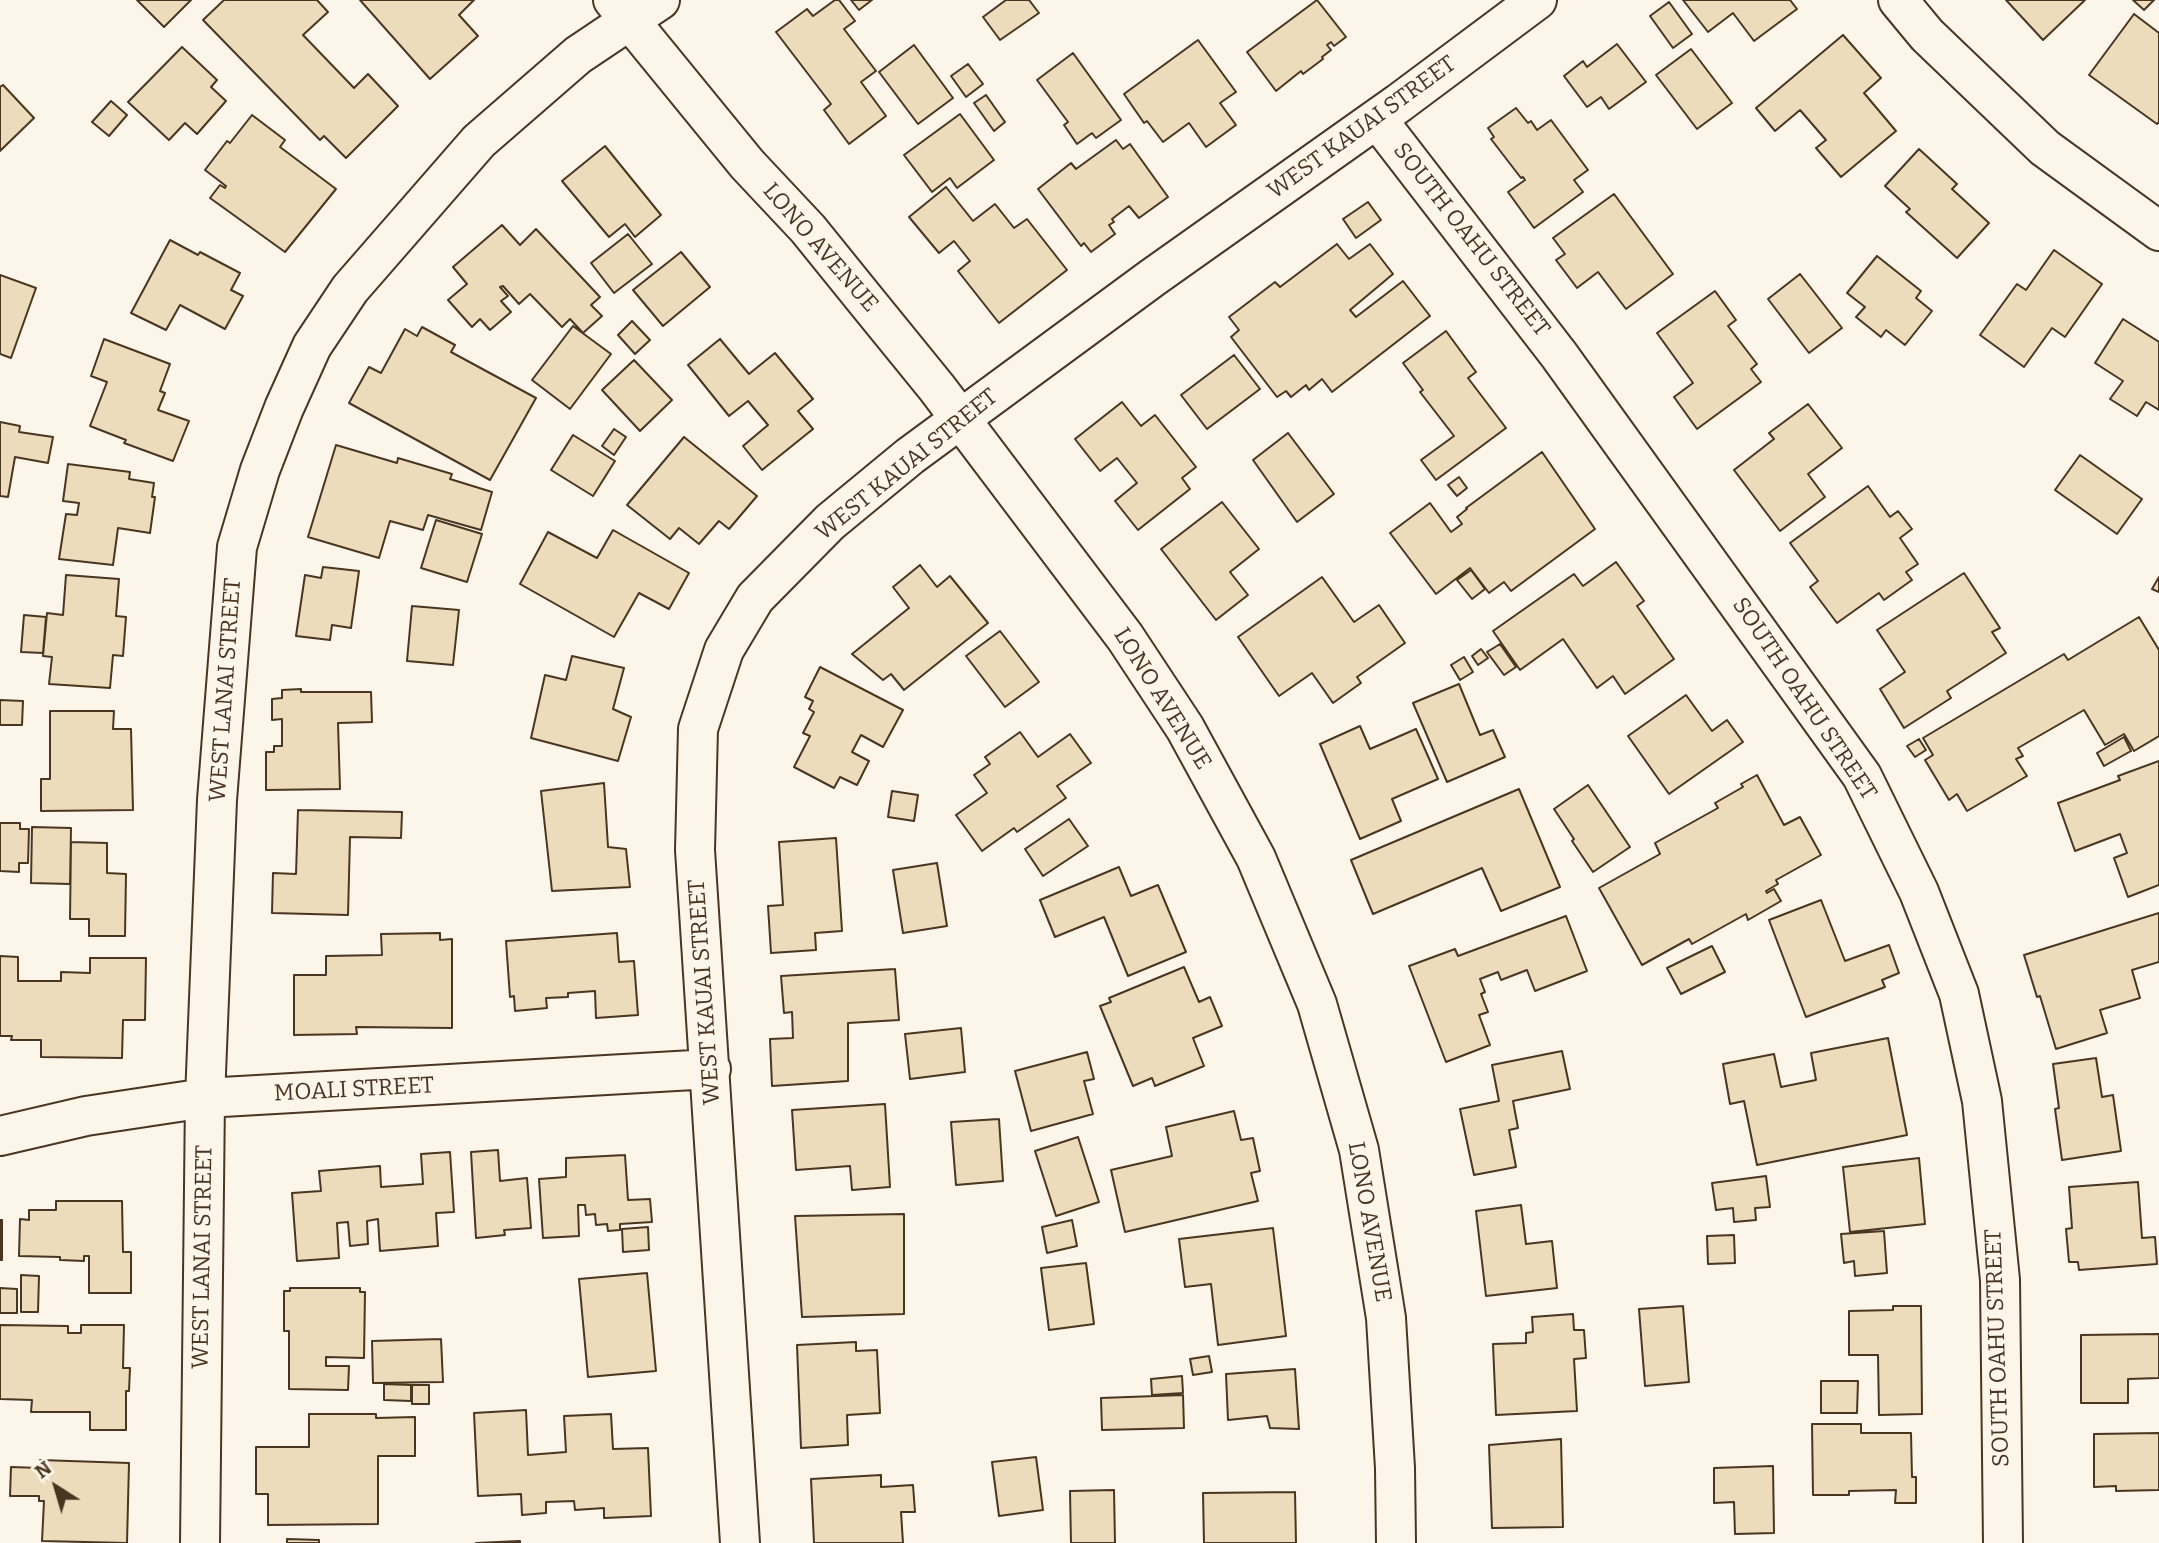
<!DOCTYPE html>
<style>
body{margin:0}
#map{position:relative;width:2159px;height:1543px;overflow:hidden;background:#fbf6e9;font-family:Bitter,serif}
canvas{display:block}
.north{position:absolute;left:21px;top:1452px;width:70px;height:70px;-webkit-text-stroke:5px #fbf6e9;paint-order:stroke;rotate:323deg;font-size:19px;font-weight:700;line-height:28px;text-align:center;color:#4a3520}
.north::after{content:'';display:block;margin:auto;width:24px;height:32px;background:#4a3520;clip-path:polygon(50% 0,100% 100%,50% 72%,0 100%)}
</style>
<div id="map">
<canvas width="2159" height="1543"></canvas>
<div class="north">N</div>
</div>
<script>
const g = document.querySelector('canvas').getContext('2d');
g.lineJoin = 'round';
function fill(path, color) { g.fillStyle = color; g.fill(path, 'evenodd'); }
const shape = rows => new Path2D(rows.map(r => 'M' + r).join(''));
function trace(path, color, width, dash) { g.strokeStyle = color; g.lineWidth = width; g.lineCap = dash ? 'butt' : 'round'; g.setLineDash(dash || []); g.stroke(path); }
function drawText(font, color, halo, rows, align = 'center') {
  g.font = font + ' Bitter,serif'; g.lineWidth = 5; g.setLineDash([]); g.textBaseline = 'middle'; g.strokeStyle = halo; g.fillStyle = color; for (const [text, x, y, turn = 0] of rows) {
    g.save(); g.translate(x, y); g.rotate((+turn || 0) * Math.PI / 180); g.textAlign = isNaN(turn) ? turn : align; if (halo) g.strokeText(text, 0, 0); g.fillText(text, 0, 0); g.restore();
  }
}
const building = shape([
 [137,0,191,0,164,27,137,0],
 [224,0,317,0,328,12,303,35,354,88,368,74,398,106,346,158,324,136,320,140,203,20,224,0],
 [360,0,474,0,459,15,478,36,430,79,360,0],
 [835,0,839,0,855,21,844,29,876,71,861,82,886,116,849,144,824,110,831,104,776,32,807,9,813,16,835,0],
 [851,0,872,0,859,10,851,0],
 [1006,0,1029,0,1039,13,1000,40,983,17,1006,0],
 [1317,0,1346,37,1334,46,1331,42,1327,45,1331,50,1322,57,1323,59,1303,74,1301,71,1276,91,1247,52,1317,0],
 [1683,0,1790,0,1797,9,1754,41,1733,13,1708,32,1683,0],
 [2006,0,2085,0,2043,40,2006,0],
 [2133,0,2154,0,2144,10,2133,0],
 [1669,2,1692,34,1673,48,1650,16,1669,2],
 [2134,14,2159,33,2159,122,2157,124,2089,75,2134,14],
 [1843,35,1881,78,1864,93,1896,131,1841,177,1816,148,1826,140,1800,110,1775,131,1756,108,1843,35],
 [1198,40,1236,92,1220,103,1236,125,1206,147,1189,123,1163,142,1147,121,1144,123,1124,94,1198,40],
 [1617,44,1646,82,1609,109,1601,97,1587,107,1564,76,1583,61,1587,67,1617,44],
 [914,45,953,98,918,124,879,72,914,45],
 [182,47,217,80,211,87,226,101,197,134,185,123,169,140,128,102,182,47],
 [1691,49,1732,103,1697,129,1656,75,1691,49],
 [1073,53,1121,120,1096,138,1092,133,1077,144,1064,125,1068,122,1037,80,1073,53],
 [968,64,983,84,966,97,951,76,968,64],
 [3,85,34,118,0,151,0,87,3,85],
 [986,95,1005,122,994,131,974,103,986,95],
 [111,101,127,115,109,136,92,122,111,101],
 [1516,108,1528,123,1531,121,1537,130,1551,120,1588,170,1574,180,1583,192,1534,228,1508,192,1525,180,1523,177,1521,178,1491,139,1494,137,1488,128,1516,108],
 [960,114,994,160,957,188,950,178,932,192,904,155,960,114],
 [252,115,285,140,280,147,336,189,285,252,210,198,220,185,225,188,226,186,205,170,227,141,230,143,252,115],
 [1116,140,1123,149,1130,144,1168,197,1139,218,1129,206,1112,219,1114,222,1109,225,1115,234,1091,252,1084,243,1081,246,1038,189,1071,163,1076,169,1116,140],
 [605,146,661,215,635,237,625,224,609,237,562,181,605,146],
 [1919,149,1957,184,1952,189,1989,223,1957,258,1906,212,1910,209,1885,186,1919,149],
 [946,187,973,221,995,204,1014,228,1027,219,1067,270,999,323,958,271,970,261,954,241,939,253,909,217,946,187],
 [1614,194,1673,274,1626,309,1598,272,1577,288,1556,260,1565,254,1553,238,1614,194],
 [1368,202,1381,220,1356,238,1343,219,1368,202],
 [502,225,520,245,536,229,600,297,591,305,602,316,583,333,570,319,562,327,530,294,519,304,503,286,500,287,508,296,501,301,511,312,490,330,480,319,472,327,448,300,467,284,453,267,502,225],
 [628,234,652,264,614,293,591,263,628,234],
 [170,240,198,255,200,252,240,273,231,290,243,296,225,329,180,305,166,330,131,313,170,240],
 [1337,244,1349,259,1370,244,1393,274,1350,310,1356,317,1403,281,1430,316,1332,392,1322,379,1309,390,1306,385,1291,397,1286,391,1277,397,1231,337,1239,330,1229,317,1275,282,1280,287,1337,244],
 [2054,250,2102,284,2065,337,2052,328,2024,367,1980,335,2017,284,2026,290,2054,250],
 [681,252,710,287,663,326,633,290,681,252],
 [1877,256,1921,291,1916,298,1932,311,1905,345,1886,330,1881,337,1856,317,1865,307,1847,293,1877,256],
 [1800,274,1842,328,1809,353,1768,299,1800,274],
 [0,275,36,288,11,358,0,354,0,275],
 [1715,291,1736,320,1728,326,1757,364,1751,369,1761,382,1697,429,1674,397,1693,383,1657,333,1715,291],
 [2123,319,2159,342,2159,410,2146,402,2137,416,2110,399,2123,381,2095,363,2123,319],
 [632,321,650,340,635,354,618,335,632,321],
 [573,326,611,354,570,409,532,380,573,326],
 [422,327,455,345,451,352,536,398,490,480,349,403,369,367,381,373,405,329,417,336,422,327],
 [1446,331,1476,372,1468,378,1506,428,1436,480,1421,460,1454,436,1420,392,1423,390,1403,363,1446,331],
 [104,339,170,364,160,391,165,393,158,410,189,421,173,461,124,443,126,440,90,426,107,382,91,376,104,339],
 [720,339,749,374,775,353,813,399,798,411,813,429,762,470,743,446,768,425,748,401,729,416,688,365,720,339],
 [1234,355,1260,389,1207,429,1181,395,1234,355],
 [634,360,672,400,640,431,602,390,634,360],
 [1122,402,1141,426,1155,415,1196,467,1182,478,1190,489,1138,530,1115,501,1137,483,1117,458,1100,471,1075,439,1122,402],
 [1808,404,1842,448,1808,474,1825,497,1780,531,1734,470,1774,439,1769,433,1808,404],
 [0,422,20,426,19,432,53,437,48,463,15,457,8,497,0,496,0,422],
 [614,429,626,437,614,455,602,446,614,429],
 [1288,433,1334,494,1297,522,1253,460,1288,433],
 [573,435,615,461,593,496,551,470,573,435],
 [684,437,757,496,729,529,719,521,699,544,679,528,670,539,627,505,684,437],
 [336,445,397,463,398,458,452,474,450,479,492,492,481,530,428,515,423,530,390,521,379,558,308,537,336,445],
 [1542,452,1595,529,1511,591,1504,582,1489,593,1470,568,1436,594,1390,533,1430,503,1451,532,1462,524,1457,517,1467,509,1466,508,1542,452],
 [2080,455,2142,499,2117,534,2055,490,2080,455],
 [68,464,130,472,129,479,154,483,152,497,155,497,150,533,118,528,113,565,59,559,66,514,77,515,79,503,63,501,68,464],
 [1459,477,1467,488,1457,496,1448,485,1459,477],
 [1868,486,1890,517,1898,511,1912,529,1900,538,1918,564,1906,572,1912,580,1884,600,1879,593,1837,623,1810,587,1818,581,1790,543,1868,486],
 [1222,502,1259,549,1230,572,1248,595,1216,620,1161,549,1222,502],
 [436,520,482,534,467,582,421,568,436,520],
 [613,530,689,573,669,609,639,593,614,637,520,584,548,532,597,558,613,530],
 [1616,562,1644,601,1637,606,1674,659,1625,694,1613,676,1597,688,1563,639,1520,670,1493,631,1574,574,1583,586,1616,562],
 [920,565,937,587,950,576,988,623,904,690,891,674,883,680,852,654,909,608,893,587,920,565],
 [323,567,359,571,351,628,332,625,330,640,296,636,305,575,321,578,323,567],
 [1471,570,1485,589,1472,599,1457,580,1471,570],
 [1964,573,2000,628,1992,632,2006,653,1947,691,1951,698,1904,728,1880,689,1905,672,1877,630,1964,573],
 [66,575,119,579,116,616,126,617,123,656,113,655,110,688,49,684,52,657,43,656,47,613,63,615,66,575],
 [1322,577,1354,622,1379,605,1405,643,1357,677,1361,683,1333,703,1312,673,1279,696,1238,637,1322,577],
 [2159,577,2159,592,2152,589,2159,577],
 [412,606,459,610,453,665,407,661,412,606],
 [24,615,46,617,43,653,21,652,24,615],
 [2139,617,2159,650,2159,736,2134,751,2124,734,2105,745,2084,710,2018,748,2023,756,2016,759,2027,776,1967,811,1957,794,1949,800,1925,760,1933,755,1923,738,2064,654,2068,660,2139,617],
 [1000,631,1039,682,1005,707,966,656,1000,631],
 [1500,644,1516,667,1504,675,1487,652,1500,644],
 [1481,649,1488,658,1478,665,1472,656,1481,649],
 [572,656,624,668,613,709,631,717,618,761,531,738,545,675,566,680,572,656],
 [1464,657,1473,672,1460,680,1451,665,1464,657],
 [820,667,903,710,883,747,861,735,852,752,869,761,857,785,840,777,834,788,794,767,810,736,803,733,814,712,809,709,813,701,805,697,820,667],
 [1459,684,1480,735,1493,730,1505,757,1447,782,1413,703,1459,684],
 [301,689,301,692,371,692,372,722,338,723,340,789,266,790,266,752,274,752,274,746,282,746,282,719,272,720,272,699,282,698,282,690,301,689],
 [1686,695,1712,731,1727,720,1743,742,1669,794,1628,736,1686,695],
 [0,700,23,701,22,725,0,725,0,700],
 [50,711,114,711,113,729,131,729,133,810,41,811,41,779,50,779,50,711],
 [1360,726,1370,749,1416,729,1438,779,1392,799,1401,821,1360,839,1320,744,1360,726],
 [1020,732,1038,757,1070,734,1091,763,1057,786,1066,798,1017,832,1014,828,982,851,956,815,987,793,974,775,990,764,985,757,1020,732],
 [2124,737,2131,751,2104,766,2097,753,2124,737],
 [1919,739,1926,750,1915,757,1907,746,1919,739],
 [2159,761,2159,885,2128,897,2114,858,2127,853,2120,834,2075,851,2058,803,2120,780,2118,776,2159,761],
 [1757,775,1784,825,1800,817,1821,855,1776,880,1778,884,1766,891,1767,893,1774,889,1781,901,1748,920,1746,914,1692,944,1689,939,1642,965,1599,888,1660,854,1655,843,1718,808,1715,803,1743,787,1741,784,1757,775],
 [604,783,608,847,626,849,630,887,552,891,541,791,604,783],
 [1588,785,1630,847,1593,872,1572,841,1574,839,1554,809,1588,785],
 [1519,789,1560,887,1501,911,1482,868,1373,914,1351,860,1519,789],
 [892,791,918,795,914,821,888,817,892,791],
 [298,810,402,812,401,838,350,837,348,915,272,913,273,873,296,874,298,810],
 [1069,819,1088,846,1043,876,1025,849,1069,819],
 [0,823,20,823,20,829,29,829,28,863,19,863,19,872,0,871,0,823],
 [32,827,71,828,70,884,31,883,32,827],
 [836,838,842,931,815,933,816,950,771,953,768,906,783,905,779,842,836,838],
 [71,842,107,843,107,873,126,874,125,936,89,936,89,919,70,919,71,842],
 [937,863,947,926,903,933,893,870,937,863],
 [1119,867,1131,896,1158,885,1186,952,1128,976,1104,917,1055,937,1040,900,1119,867],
 [1821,900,1845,961,1889,945,1899,973,1882,980,1885,987,1806,1017,1769,920,1821,900],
 [2159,913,2159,962,2132,970,2140,998,2100,1010,2107,1033,2056,1049,2040,996,2037,997,2024,955,2159,913],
 [1566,916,1587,971,1535,991,1527,970,1501,980,1498,972,1480,979,1485,992,1481,994,1488,1012,1479,1015,1490,1045,1446,1062,1409,966,1455,949,1458,956,1566,916],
 [440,933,440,940,452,939,452,1028,356,1027,357,1034,294,1035,294,975,326,975,326,956,382,955,381,934,440,933],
 [617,933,619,962,634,961,638,1015,596,1018,595,991,568,993,568,997,546,998,547,1008,515,1011,514,996,510,997,506,941,617,933],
 [1712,946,1725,972,1681,994,1667,968,1712,946],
 [0,956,18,957,18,981,61,981,61,972,90,973,90,958,146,958,145,1020,123,1020,122,1058,41,1057,41,1040,11,1040,12,1036,0,1036,0,956],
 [1184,967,1199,1002,1210,997,1222,1026,1193,1038,1204,1066,1155,1086,1152,1078,1133,1086,1100,1006,1111,1002,1109,998,1184,967],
 [895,969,899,1020,848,1023,848,1081,772,1086,770,1039,793,1038,792,1012,784,1013,781,976,895,969],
 [961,1028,965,1072,910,1079,905,1034,961,1028],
 [1888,1038,1907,1135,1757,1165,1744,1101,1730,1104,1723,1064,1774,1054,1781,1087,1816,1080,1811,1053,1888,1038],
 [1562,1051,1570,1089,1513,1101,1518,1128,1509,1130,1516,1167,1474,1175,1460,1109,1499,1101,1492,1065,1562,1051],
 [1087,1052,1094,1079,1084,1081,1093,1114,1031,1131,1015,1071,1087,1052],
 [2096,1058,2102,1097,2113,1095,2121,1151,2062,1160,2055,1109,2059,1108,2053,1064,2096,1058],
 [885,1104,890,1187,852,1190,850,1166,796,1170,792,1110,885,1104],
 [1234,1111,1241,1140,1253,1138,1260,1171,1251,1173,1258,1201,1125,1232,1111,1170,1172,1156,1166,1127,1234,1111],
 [999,1119,1003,1181,956,1185,951,1122,999,1119],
 [1078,1137,1099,1202,1056,1216,1035,1151,1078,1137],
 [498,1150,500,1181,527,1178,531,1228,504,1230,505,1235,476,1238,471,1152,498,1150],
 [450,1152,454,1212,436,1213,438,1246,380,1251,378,1219,367,1221,368,1244,350,1246,348,1222,337,1223,339,1258,297,1261,292,1193,321,1191,319,1171,380,1166,381,1187,423,1184,421,1154,450,1152],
 [625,1155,628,1200,650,1199,652,1222,620,1224,620,1230,608,1231,607,1224,596,1225,595,1214,586,1215,585,1205,578,1205,579,1236,543,1238,539,1179,566,1177,566,1158,625,1155],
 [1919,1158,1925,1224,1850,1232,1843,1167,1919,1158],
 [1766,1176,1770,1207,1755,1208,1756,1220,1734,1222,1733,1208,1716,1210,1712,1183,1766,1176],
 [2138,1182,2142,1238,2155,1237,2157,1264,2079,1270,2078,1262,2069,1262,2066,1229,2072,1228,2069,1187,2138,1182],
 [56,1201,122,1201,123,1252,131,1252,131,1293,89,1293,89,1256,84,1256,84,1261,60,1260,60,1257,19,1256,20,1219,29,1220,29,1210,56,1210,56,1201],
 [1521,1205,1526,1244,1552,1241,1557,1288,1486,1296,1476,1211,1521,1205],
 [904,1214,904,1314,802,1317,795,1216,904,1214],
 [0,1220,2,1220,2,1260,0,1260,0,1220],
 [1072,1220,1077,1246,1047,1253,1042,1227,1072,1220],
 [648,1227,649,1250,623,1252,622,1229,648,1227],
 [1273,1228,1286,1336,1218,1345,1211,1284,1185,1287,1179,1239,1273,1228],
 [1884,1231,1887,1273,1855,1276,1854,1261,1844,1263,1841,1234,1884,1231],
 [1734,1235,1735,1263,1708,1264,1707,1236,1734,1235],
 [1086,1263,1094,1324,1049,1330,1041,1268,1086,1263],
 [647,1273,656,1371,588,1377,579,1279,647,1273],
 [21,1275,39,1276,38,1312,21,1312,21,1275],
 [0,1288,17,1289,17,1313,0,1313,0,1288],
 [290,1288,360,1288,360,1292,365,1292,364,1358,326,1357,326,1366,349,1366,348,1390,289,1389,289,1331,284,1331,284,1291,290,1291,290,1288],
 [1683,1306,1689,1382,1645,1386,1639,1309,1683,1306],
 [1893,1306,1921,1306,1922,1414,1879,1415,1878,1355,1849,1355,1849,1311,1893,1310,1893,1306],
 [1573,1314,1574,1330,1584,1330,1586,1358,1574,1359,1577,1411,1496,1415,1493,1344,1526,1343,1526,1333,1533,1332,1532,1317,1573,1314],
 [0,1325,68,1326,68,1333,81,1333,81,1325,124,1325,123,1368,130,1368,129,1391,126,1391,126,1430,90,1430,90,1412,31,1412,32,1400,0,1399,0,1325],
 [2159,1334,2159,1378,2128,1379,2128,1403,2081,1403,2081,1335,2159,1334],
 [441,1339,443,1382,373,1383,372,1341,441,1339],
 [856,1342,856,1351,877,1350,880,1413,847,1415,848,1445,801,1448,797,1345,856,1342],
 [1209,1356,1212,1372,1193,1375,1190,1359,1209,1356],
 [1295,1369,1299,1429,1270,1428,1267,1416,1228,1420,1226,1374,1295,1369],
 [1182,1376,1183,1393,1152,1395,1151,1379,1182,1376],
 [1821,1381,1858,1381,1857,1413,1821,1413,1821,1381],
 [384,1384,411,1385,411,1401,384,1400,384,1384],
 [412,1385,429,1385,429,1404,412,1404,412,1385],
 [1183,1395,1184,1428,1102,1430,1101,1398,1183,1395],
 [526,1410,528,1455,566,1452,564,1416,611,1414,613,1449,648,1448,651,1516,604,1518,604,1508,575,1510,574,1501,546,1502,546,1513,522,1515,521,1494,478,1496,474,1413,526,1410],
 [309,1414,376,1414,376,1418,415,1417,415,1456,378,1456,378,1524,268,1525,268,1494,256,1494,256,1447,309,1447,309,1414],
 [1812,1424,1861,1424,1861,1433,1911,1433,1912,1477,1916,1477,1916,1503,1895,1503,1896,1490,1849,1491,1849,1495,1813,1495,1812,1424],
 [2159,1433,2159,1490,2116,1491,2116,1486,2094,1487,2094,1434,2159,1433],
 [1561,1439,1563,1527,1492,1528,1489,1445,1561,1439],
 [1036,1457,1043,1510,999,1516,992,1462,1036,1457],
 [40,1460,129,1463,127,1543,42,1541,44,1501,39,1501,39,1496,10,1496,11,1467,40,1468,40,1460],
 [1773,1466,1774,1533,1735,1534,1734,1502,1714,1503,1714,1468,1773,1466],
 [881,1475,881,1487,913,1485,915,1512,901,1512,903,1543,814,1543,811,1479,881,1475],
 [1114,1490,1115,1543,1071,1543,1070,1491,1114,1490],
 [1295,1492,1296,1543,1204,1543,1203,1493,1295,1492],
 [287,1539,319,1540,319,1543,287,1543,287,1539],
 [520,1541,520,1543,476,1543,520,1541]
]);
const minor = shape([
 [613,0,747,164,808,229,863,297,937,388,1063,555,1125,637,1185,728,1256,858,1317,1004,1359,1150,1386,1318,1395,1468,1396,1543],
 [1898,0,1927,35,2045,148,2159,231],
 [1377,119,1559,355,1862,776,1919,892,1959,994,1982,1101,2000,1280,2003,1543],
 [0,1136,86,1116,205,1098,711,1069],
 [200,1543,205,1098,217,800,237,547,260,470,284,408,312,346,350,289,479,141,578,55,660,0],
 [740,1543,695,850,698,729,724,650,755,598,830,522,910,456,1152,278,1399,103,1537,0]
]);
const streetNames = [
 ["WEST KAUAI STREET",1362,128,-36],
 ["SOUTH OAHU STREET",1471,240,52],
 ["LONO AVENUE",820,248,49],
 ["WEST KAUAI STREET",907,465,-39],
 ["WEST LANAI STREET",226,690,-86],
 ["LONO AVENUE",1162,699,58],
 ["SOUTH OAHU STREET",1804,699,56],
 ["WEST KAUAI STREET",705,992,-94],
 ["MOALI STREET",354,1090,-3],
 ["LONO AVENUE",1369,1222,80],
 ["WEST LANAI STREET",203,1257,-89],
 ["SOUTH OAHU STREET",1998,1348,-92]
];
fill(building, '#ecdcbc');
trace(building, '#4a3520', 2);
trace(minor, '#4a3520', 42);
trace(minor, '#fbf6e9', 38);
drawText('23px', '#4a3520', '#fbf6e9', streetNames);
</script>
